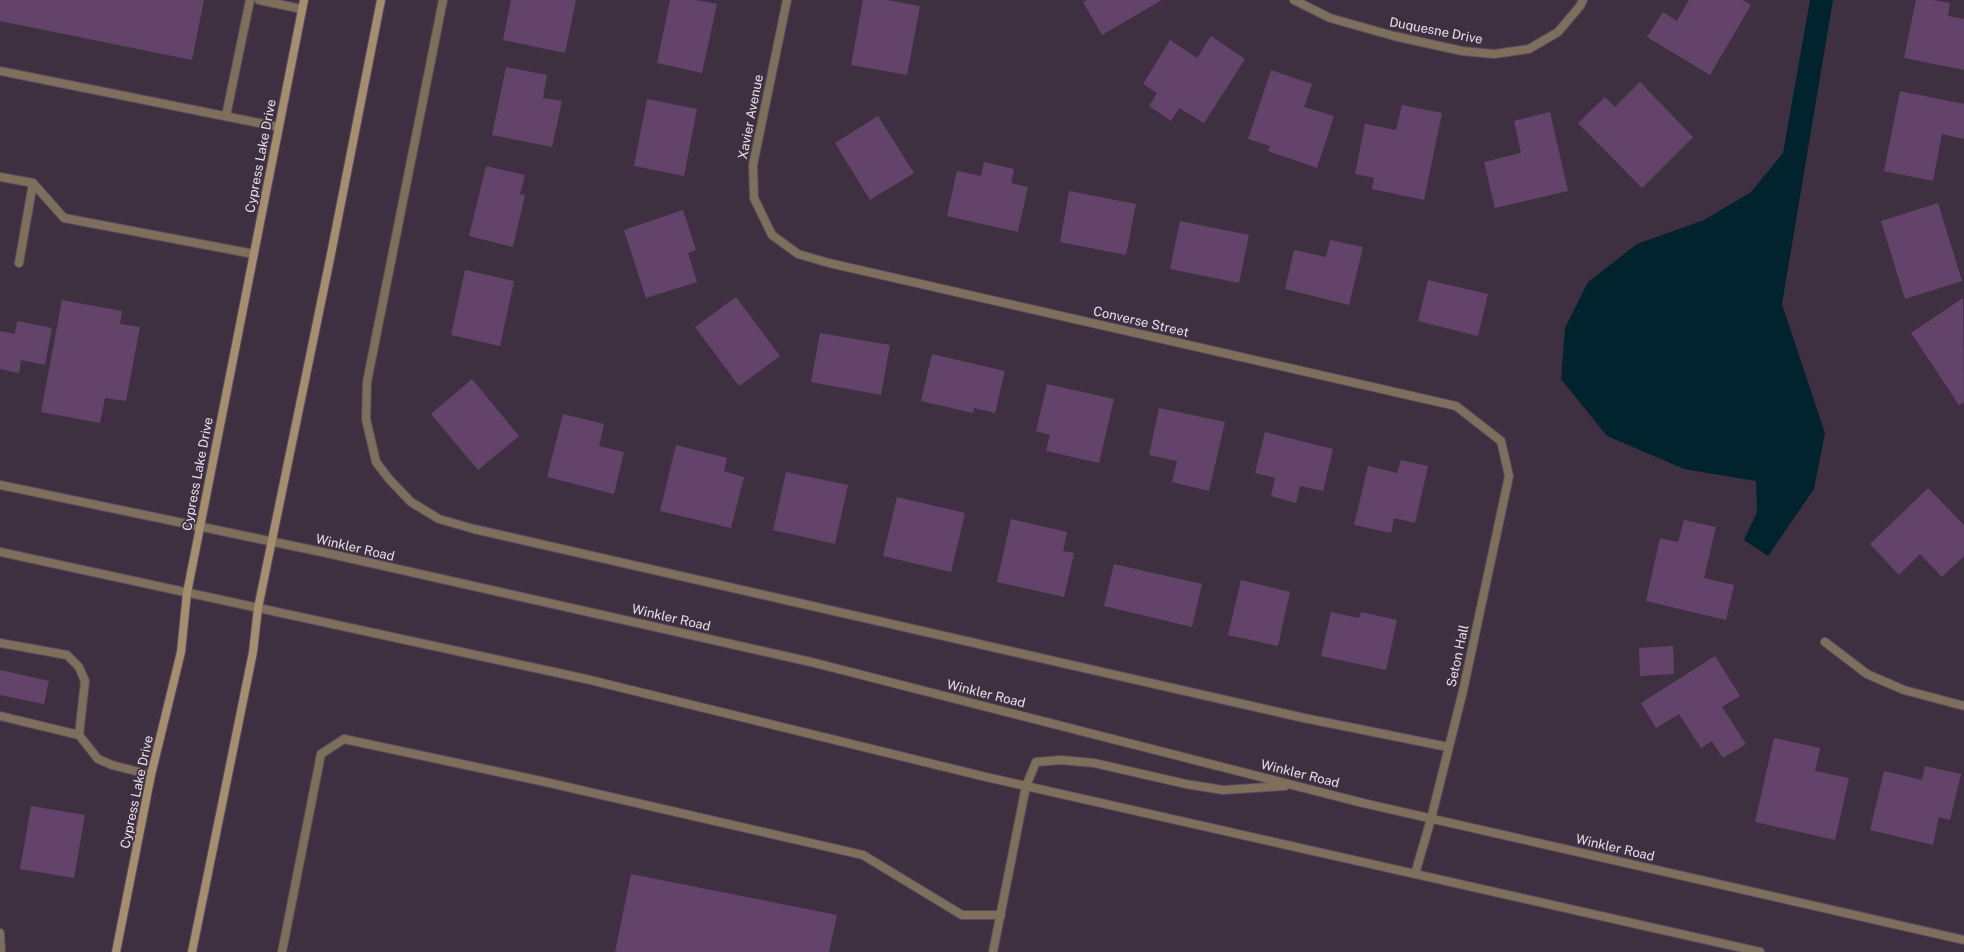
<!DOCTYPE html>
<style>
body{margin:0}
canvas{display:block;background:#3e3041}
</style>
<canvas width="1964" height="952"></canvas>
<script>
const g = document.querySelector('canvas').getContext('2d');
g.lineJoin = 'round';
function fill(path, color) { g.fillStyle = color; g.fill(path, 'evenodd'); }
const shape = rows => new Path2D(rows.map(r => 'M' + r).join(''));
function trace(path, color, width, dash) { g.strokeStyle = color; g.lineWidth = width; g.lineCap = dash ? 'butt' : 'round'; g.setLineDash(dash || []); g.stroke(path); }
function drawText(font, color, halo, rows, align = 'center') {
  g.font = font + ' "Public Sans",sans-serif'; g.lineWidth = 3.5; g.setLineDash([]); g.textBaseline = 'middle'; g.strokeStyle = halo; g.fillStyle = color; for (const [text, x, y, turn = 0] of rows) {
    g.save(); g.translate(x, y); g.rotate((+turn || 0) * Math.PI / 180); g.textAlign = isNaN(turn) ? turn : align; if (halo) g.strokeText(text, 0, 0); g.fillText(text, 0, 0); g.restore();
  }
}
const water = shape([
 [1810,0,1833,0,1782,304,1825,433,1814,489,1768,556,1744,540,1757,512,1756,481,1684,469,1607,436,1561,379,1565,328,1588,282,1637,244,1704,220,1751,192,1783,153]
]);
const building = shape([
 [0,0,204,0,192,60,0,21],
 [511,0,576,0,565,53,503,40],
 [670,0,696,0,717,4,702,73,657,63],
 [863,0,887,0,920,6,907,75,851,65],
 [1087,0,1162,0,1102,35,1083,2],
 [1689,0,1742,0,1751,5,1710,75,1647,37,1663,12,1677,21],
 [1916,0,1933,0,1950,3,1948,16,1964,19,1964,70,1904,58],
 [1211,36,1245,59,1204,123,1179,108,1171,121,1149,106,1157,93,1143,84,1170,40,1197,58],
 [506,67,547,75,543,98,562,101,552,147,492,135],
 [1271,70,1312,84,1304,107,1334,116,1317,168,1268,151,1270,146,1248,139],
 [1640,82,1693,137,1642,188,1578,123,1605,97,1615,107],
 [1900,91,1964,104,1964,139,1942,134,1933,181,1884,171],
 [647,99,697,109,684,176,634,166],
 [1402,105,1442,113,1424,200,1372,189,1374,178,1355,174,1365,124,1396,130],
 [1550,112,1568,191,1495,208,1484,162,1521,153,1514,121],
 [878,116,914,173,870,200,835,143],
 [984,162,1014,169,1011,183,1028,187,1018,232,947,216,957,171,981,176],
 [486,166,525,175,520,194,525,195,513,247,469,236],
 [1069,191,1136,204,1126,255,1060,242],
 [1938,203,1962,281,1905,299,1881,221],
 [683,210,696,250,688,253,697,282,646,298,624,230],
 [1180,221,1249,235,1239,283,1170,269],
 [1330,240,1363,247,1349,305,1285,289,1294,250,1326,257],
 [465,270,514,281,500,346,451,335],
 [1428,280,1488,294,1478,336,1418,321],
 [736,297,780,356,739,386,695,327],
 [1963,298,1964,402,1959,405,1911,333],
 [62,300,122,311,120,324,140,327,126,401,105,398,100,423,41,412],
 [17,321,52,328,45,365,21,360,19,373,0,369,0,331,15,334],
 [820,333,890,345,881,395,811,382],
 [932,354,1005,371,995,413,974,408,973,413,921,401],
 [472,379,519,436,478,470,431,414],
 [1047,384,1114,399,1099,463,1046,451,1050,435,1036,431],
 [1159,408,1225,422,1209,491,1172,482,1177,461,1149,455],
 [563,414,604,424,599,446,624,452,614,494,547,477],
 [1265,432,1333,449,1323,491,1300,486,1296,503,1271,496,1275,478,1255,473],
 [676,445,727,458,724,471,744,477,731,528,660,511],
 [1401,460,1428,466,1415,523,1394,518,1391,533,1354,525,1368,466,1397,473],
 [786,472,848,485,835,544,773,530],
 [1928,488,1964,525,1964,556,1942,577,1920,554,1899,575,1870,544],
 [897,497,965,513,951,572,883,556],
 [1011,519,1067,532,1063,551,1074,553,1064,597,997,582],
 [1684,520,1716,527,1704,578,1734,585,1726,620,1646,601,1660,538,1678,542],
 [1114,564,1202,584,1192,627,1104,606],
 [1241,580,1290,592,1278,646,1228,635],
 [1331,612,1359,618,1361,612,1397,620,1386,670,1321,656],
 [1673,646,1674,674,1640,676,1639,648],
 [1715,656,1740,696,1722,707,1746,744,1723,758,1712,741,1701,748,1679,714,1656,728,1641,703],
 [0,670,49,681,44,704,0,695],
 [1774,738,1820,748,1815,771,1849,778,1835,840,1755,822],
 [1925,766,1961,774,1950,820,1939,817,1933,845,1870,830,1884,771,1922,780],
 [31,806,85,815,74,878,20,869],
 [631,874,837,915,829,952,615,952]
]);
const service = shape([
 [259,0,302,9],
 [443,0,367,382,366,419,376,462,389,479,411,502,439,519,474,529,1304,718,1448,747],
 [0,71,279,127],
 [226,116,250,0],
 [0,177,33,183,64,218,254,254],
 [19,263,33,183],
 [0,643,67,655,79,667,85,681,79,735],
 [0,716,79,735,98,759,112,765,151,775],
 [282,952,321,754,344,739,541,781,863,855,962,915,1001,915],
 [993,952,1026,786]
]);
const minor = shape([
 [787,0,753,165,754,198,772,235,798,254,829,263,1456,406,1501,441,1509,476,1463,691,1431,819,1415,874],
 [1294,0,1330,18,1394,36,1462,51,1494,54,1529,49,1558,32,1580,6,1583,0],
 [1825,642,1867,674,1904,690,1964,706],
 [0,933,1,952]
]);
const tertiary = shape([
 [0,485,322,552,811,662,1363,803,1964,940],
 [0,552,586,679,986,777,1760,952],
 [1026,786,1036,762,1061,760,1094,763,1186,784,1223,790,1285,786]
]);
const secondary = shape([
 [116,952,151,775,181,652,187,593,304,0],
 [192,952,253,652,258,608,330,259,381,0]
]);
const streetNames = [
 ["Duquesne Drive",1436,31,11],
 ["Xavier Avenue",751,117,-79],
 ["Cypress Lake Drive",261,156,-79],
 ["Converse Street",1141,322,13],
 ["Cypress Lake Drive",198,474,-79],
 ["Winkler Road",355,548,13],
 ["Winkler Road",671,618,13],
 ["Seton Hall",1458,656,-78],
 ["Winkler Road",986,694,14],
 ["Winkler Road",1300,774,14],
 ["Cypress Lake Drive",137,792,-78],
 ["Winkler Road",1615,848,13]
];
fill(water, '#00232d');
fill(building, '#63436a');
trace(service, '#594c5c', 10);
trace(minor, '#594c5c', 10);
trace(tertiary, '#594c5c', 10);
trace(secondary, '#594c5c', 10);
trace(service, '#7d6f5b', 8);
trace(minor, '#7d6f5b', 8);
trace(tertiary, '#7d6f5b', 8);
trace(secondary, '#a48e6f', 8);
drawText('13px', '#e8dfea', '#3e3041', streetNames);
</script>
